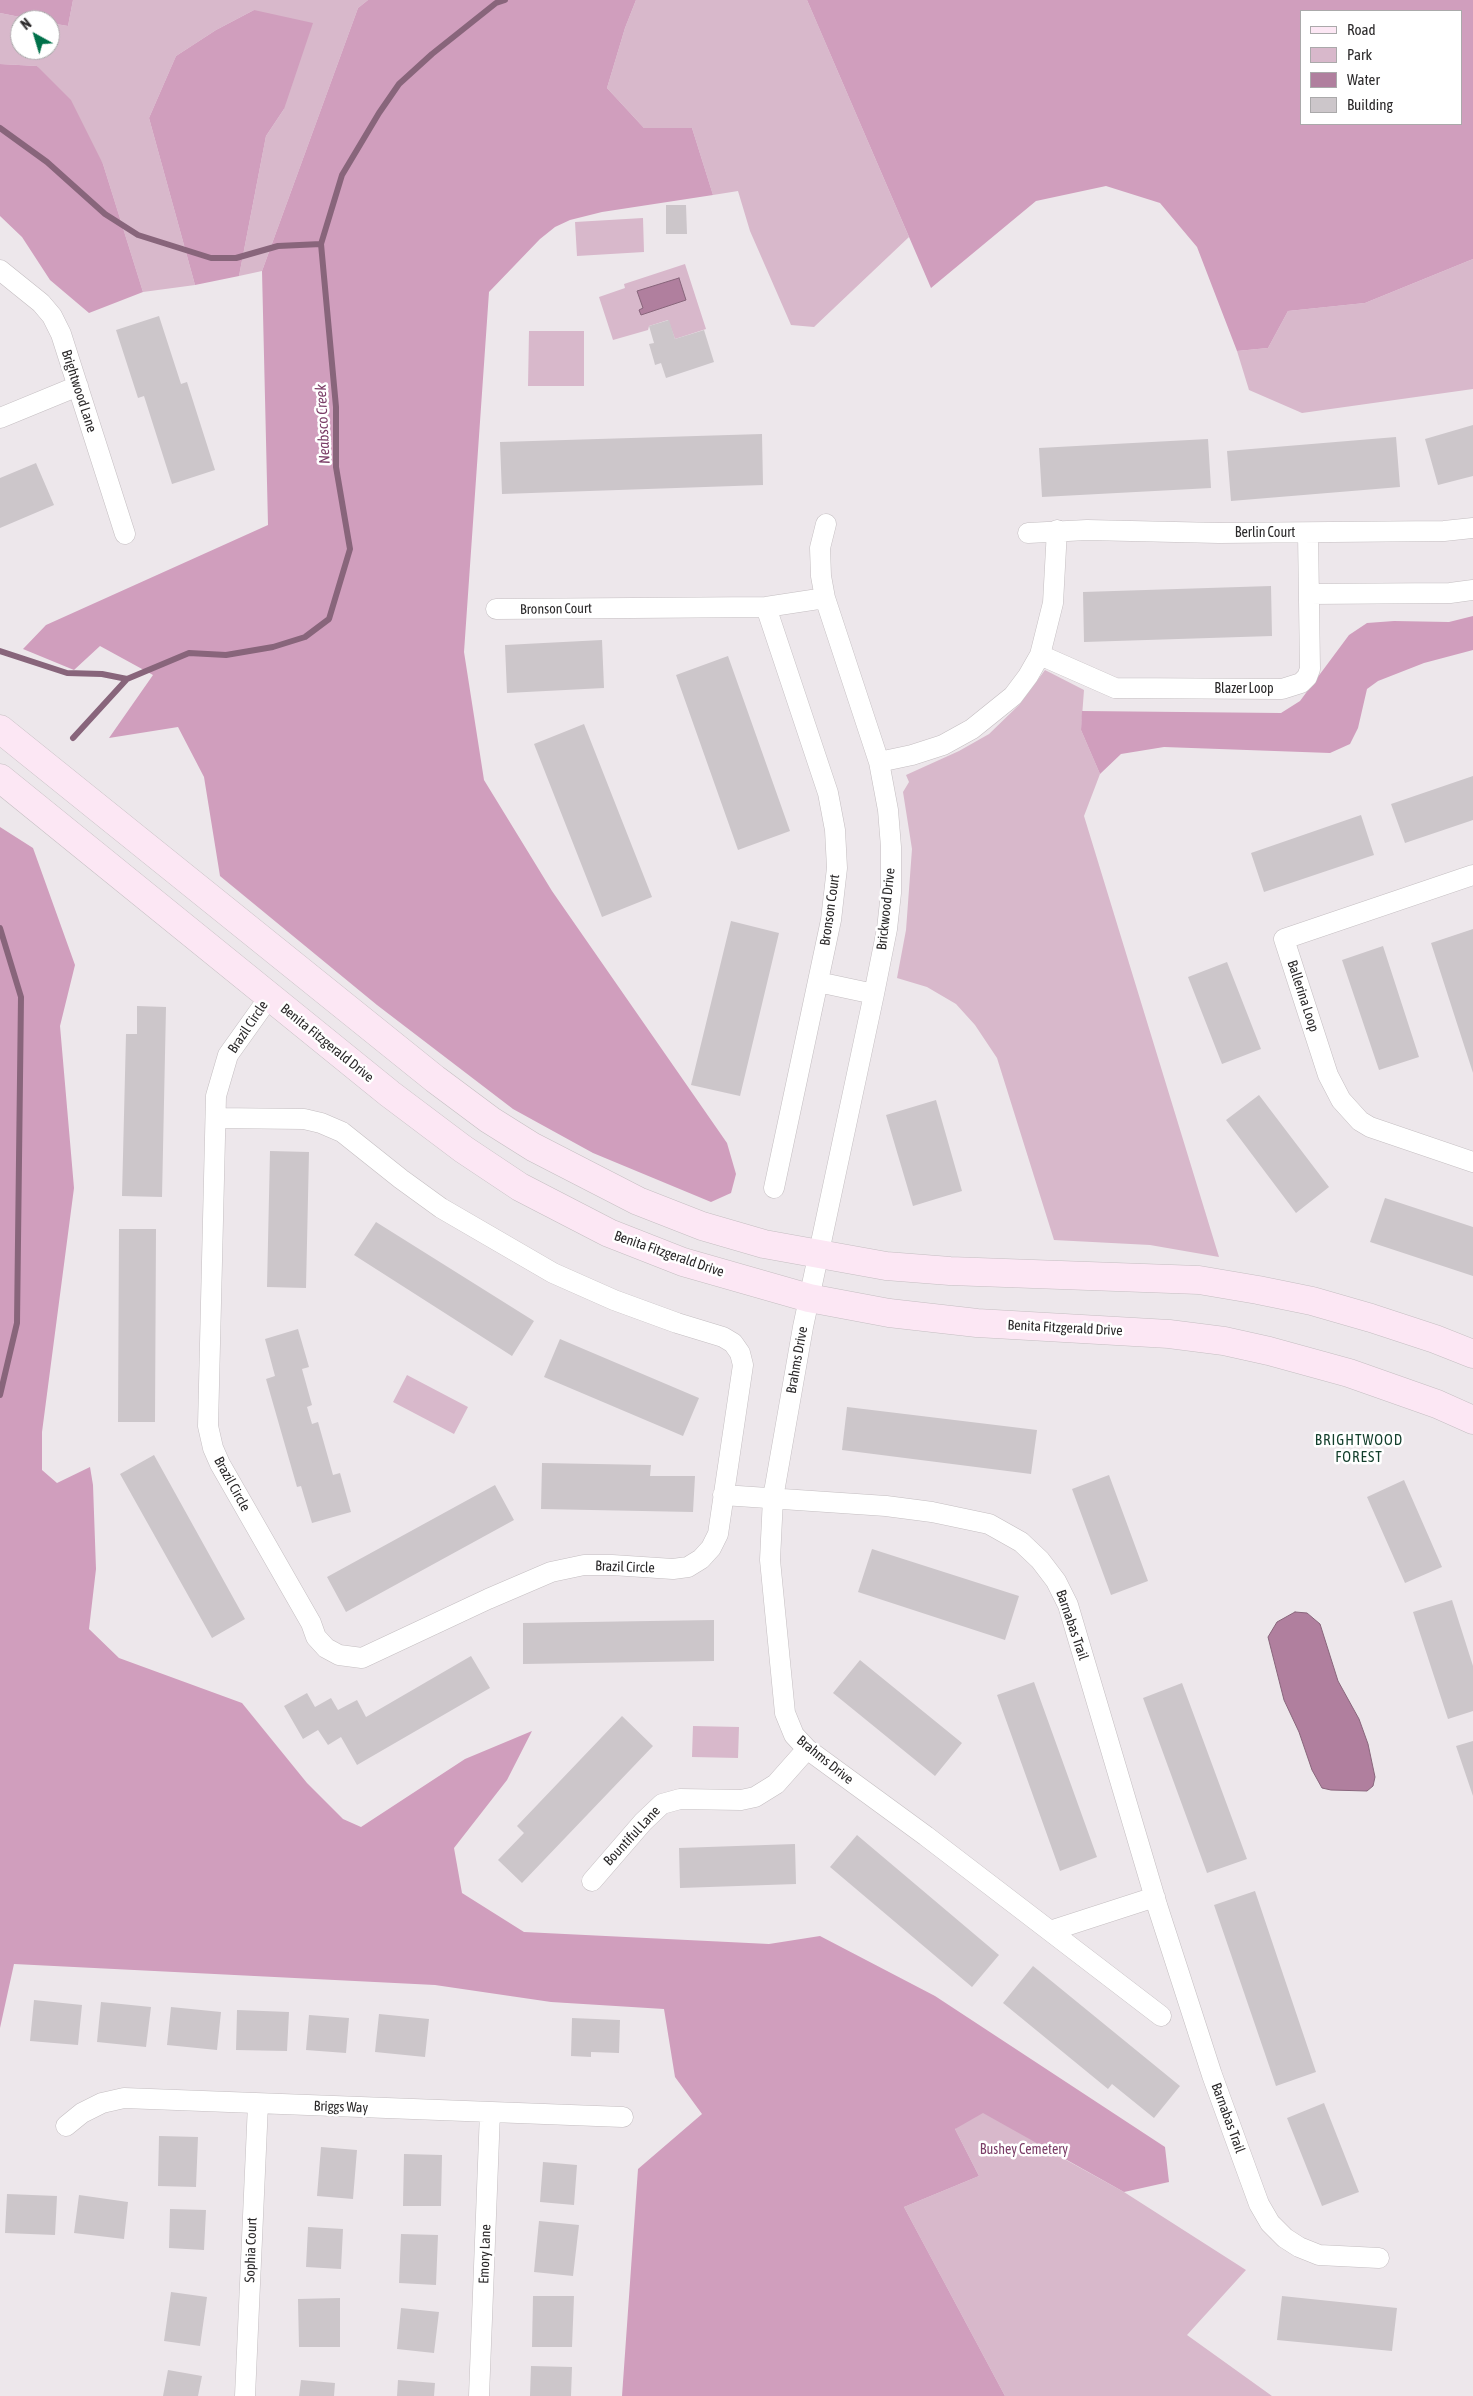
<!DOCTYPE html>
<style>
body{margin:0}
#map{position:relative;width:1473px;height:2396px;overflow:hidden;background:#ede7eb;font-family:"Asap Condensed",sans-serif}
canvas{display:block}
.legend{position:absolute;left:1300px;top:10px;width:162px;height:115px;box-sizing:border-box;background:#fff;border:1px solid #aaa9aa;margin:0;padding:6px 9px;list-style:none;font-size:15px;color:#2b292a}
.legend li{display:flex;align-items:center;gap:10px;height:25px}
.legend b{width:25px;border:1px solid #aaa9aa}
.north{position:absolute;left:10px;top:10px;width:50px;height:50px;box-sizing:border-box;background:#fff;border:1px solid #aaa9aa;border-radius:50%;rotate:321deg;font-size:14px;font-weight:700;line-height:20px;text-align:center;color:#2b292a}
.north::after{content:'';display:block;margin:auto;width:18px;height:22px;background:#01714a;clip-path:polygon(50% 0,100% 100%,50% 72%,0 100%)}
</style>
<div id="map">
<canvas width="1473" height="2396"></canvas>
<ul class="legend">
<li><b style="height:6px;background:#fce7f4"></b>Road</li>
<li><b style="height:14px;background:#d8b8cb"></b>Park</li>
<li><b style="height:14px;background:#b07f9e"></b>Water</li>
<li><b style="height:14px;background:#ccc6ca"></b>Building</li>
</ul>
<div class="north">N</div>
</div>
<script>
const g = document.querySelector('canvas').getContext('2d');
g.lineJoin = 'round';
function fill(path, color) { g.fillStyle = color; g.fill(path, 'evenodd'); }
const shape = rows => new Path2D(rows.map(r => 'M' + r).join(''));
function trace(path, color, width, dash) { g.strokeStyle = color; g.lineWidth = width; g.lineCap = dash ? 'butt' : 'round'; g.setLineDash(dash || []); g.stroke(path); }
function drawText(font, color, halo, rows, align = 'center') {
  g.font = font + ' "Asap Condensed",sans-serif'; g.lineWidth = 5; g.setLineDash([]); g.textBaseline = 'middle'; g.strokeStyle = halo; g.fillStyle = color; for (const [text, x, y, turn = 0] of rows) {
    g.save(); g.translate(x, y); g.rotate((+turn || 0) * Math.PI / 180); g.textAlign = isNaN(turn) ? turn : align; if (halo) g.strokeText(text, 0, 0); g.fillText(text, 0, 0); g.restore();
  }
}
const green = shape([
 [73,0,368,0,358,8,262,271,239,276,266,136,284,109,254,10,216,30,176,56,149,118,195,285,143,292,103,164,37,66,0,64,0,13,35,20,20,20,20,50,50,50,50,23,68,26],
 [636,0,807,0,909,237,814,327,791,325,750,231,738,191,713,195,692,128,644,128,607,88,625,28],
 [643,218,644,252,577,256,575,222],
 [1473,259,1473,389,1302,413,1249,390,1237,351,1268,348,1288,311,1365,303],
 [685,264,706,329,675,339,668,320,649,326,648,330,613,340,599,297,625,288,624,284],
 [529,331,584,331,584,386,528,386],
 [1045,670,1084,690,1081,730,1100,774,1084,816,1219,1257,1150,1245,1054,1240,997,1058,975,1025,956,1004,927,987,897,978,906,930,912,849,903,792,909,782,906,775,959,751,989,734,1019,705],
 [407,1375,468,1407,454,1434,393,1402],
 [693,1726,739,1727,738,1758,692,1757],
 [989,2089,1057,2155,1124,2192,1246,2270,1187,2335,1272,2396,1005,2396,904,2207,979,2176,955,2129]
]);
const forest = shape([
 [0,0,73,0,68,26,50,23,50,20,35,20,0,13],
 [368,0,636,0,625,28,607,88,644,128,692,128,713,195,602,212,570,220,555,227,540,239,489,292,464,652,484,780,552,891,727,1143,736,1174,731,1193,711,1202,593,1153,513,1109,377,1005,220,876,204,777,178,727,109,738,153,675,100,646,74,670,23,649,46,625,268,525,262,271,358,8],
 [807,0,1473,0,1473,259,1365,303,1288,311,1268,348,1237,351,1197,247,1160,203,1106,186,1036,201,931,288],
 [1302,11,1462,11,1462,124,1302,124],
 [254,10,313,23,284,109,266,136,239,276,195,285,149,118,176,56,216,30],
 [0,64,37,66,71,100,103,164,143,292,89,313,50,280,22,237,0,216],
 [1473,616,1473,650,1424,663,1378,681,1367,689,1358,728,1350,744,1330,753,1164,747,1121,754,1100,774,1081,730,1082,711,1281,713,1300,701,1349,635,1367,623,1394,621,1449,622],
 [0,827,33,848,75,965,60,1026,74,1188,42,1432,42,1470,57,1483,90,1467,93,1485,96,1569,89,1629,119,1658,242,1703,307,1783,343,1819,361,1827,465,1759,532,1731,507,1780,454,1848,462,1893,524,1932,769,1944,820,1936,935,1996,1165,2147,1169,2182,1124,2192,983,2113,955,2129,979,2176,904,2207,1005,2396,622,2396,638,2169,702,2114,675,2077,664,2009,551,2002,435,1985,14,1964,0,2028]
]);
const water = shape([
 [679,278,686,300,641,315,639,310,643,308,637,291,679,278],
 [1295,1612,1307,1613,1320,1624,1338,1681,1359,1719,1368,1744,1375,1777,1373,1786,1367,1791,1331,1790,1322,1788,1312,1770,1299,1732,1284,1700,1268,1637,1277,1622,1295,1612]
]);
const stream = shape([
 [0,128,47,162,105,214,138,235,211,258,236,258,278,246,321,244],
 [0,651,67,673,102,674,127,679],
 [73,738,127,679,189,653,226,655,273,647,305,637,329,619,350,549,336,467,336,407,321,244,342,175,379,113,399,84,432,54,496,3,505,0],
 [0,928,21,997,17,1323,0,1395]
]);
const building = shape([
 [666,205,686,205,687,234,666,234],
 [159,316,181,384,187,382,215,470,172,484,144,396,138,398,116,330],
 [669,320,675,339,704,330,714,362,666,378,661,363,655,365,654,361,649,344,654,343,649,326],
 [1473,425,1473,476,1438,485,1425,439],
 [762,434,763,485,502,494,500,442],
 [1396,437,1400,487,1231,501,1227,451],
 [1208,439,1211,488,1042,497,1039,448],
 [36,463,54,505,0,528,0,478],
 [1271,586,1272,636,1084,642,1083,592],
 [602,640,604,688,507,693,505,645],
 [728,656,790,831,738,850,676,675],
 [584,724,652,897,602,917,534,744],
 [1473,776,1473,820,1405,843,1391,804],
 [1361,815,1374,855,1264,892,1251,853],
 [731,921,779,933,740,1096,691,1085],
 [1473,929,1473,1073,1431,943],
 [1383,946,1419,1057,1379,1070,1342,960],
 [1227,962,1261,1049,1222,1064,1188,977],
 [137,1006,166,1007,162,1197,122,1196,126,1034,137,1034],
 [1259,1095,1329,1187,1296,1213,1226,1120],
 [936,1100,962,1191,913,1206,886,1115],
 [270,1151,309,1152,306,1288,267,1287],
 [1385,1198,1473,1227,1473,1276,1370,1242],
 [376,1222,534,1321,512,1356,354,1255],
 [119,1229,156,1229,155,1422,118,1422],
 [298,1329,309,1367,302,1369,312,1405,307,1407,312,1424,318,1422,333,1475,340,1473,351,1512,312,1523,301,1486,297,1487,266,1379,275,1376,265,1339],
 [560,1339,699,1398,683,1436,544,1377],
 [847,1407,1037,1430,1031,1474,842,1450],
 [154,1455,245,1619,212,1638,120,1474],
 [542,1463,651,1465,650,1476,695,1476,693,1512,541,1509],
 [1109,1475,1148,1581,1111,1595,1072,1489],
 [1404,1480,1442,1567,1405,1583,1367,1497],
 [495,1485,514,1520,346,1612,327,1577],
 [872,1549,1019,1596,1005,1640,858,1592],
 [1452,1600,1473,1666,1473,1711,1448,1719,1413,1612],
 [714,1620,714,1661,523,1664,523,1623],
 [471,1656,490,1688,357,1765,341,1737,328,1745,318,1730,303,1739,284,1706,307,1693,315,1707,331,1698,338,1710,357,1700,366,1717],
 [860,1660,962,1743,935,1776,833,1693],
 [1034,1682,1097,1857,1060,1871,997,1695],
 [1182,1683,1247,1859,1207,1873,1143,1698],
 [622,1716,653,1746,522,1883,498,1860,524,1833,517,1826],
 [1473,1741,1473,1796,1456,1746],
 [857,1835,999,1955,972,1987,830,1867],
 [795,1844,796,1884,680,1888,679,1848],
 [1255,1891,1316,2072,1276,2086,1214,1905],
 [1033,1966,1180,2086,1154,2118,1112,2084,1108,2089,1003,2003],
 [34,2000,82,2005,78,2045,30,2041],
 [101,2002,151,2007,146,2047,97,2042],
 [171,2007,221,2012,217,2050,167,2045],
 [237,2010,289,2012,287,2051,236,2050],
 [379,2014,429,2019,425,2057,375,2052],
 [309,2015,349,2018,346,2053,306,2050],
 [572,2018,620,2020,619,2053,591,2052,591,2057,571,2056],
 [1324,2103,1359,2192,1322,2206,1287,2118],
 [159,2136,198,2137,196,2187,158,2186],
 [321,2147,357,2150,353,2199,317,2196],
 [404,2154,442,2155,441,2206,403,2206],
 [543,2162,577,2165,574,2205,540,2202],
 [7,2194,57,2196,55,2235,5,2233],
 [79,2195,128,2202,124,2239,74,2233],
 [170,2209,206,2210,204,2250,169,2248],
 [539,2221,579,2225,573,2276,534,2272],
 [308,2227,343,2229,341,2269,306,2267],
 [401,2234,438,2235,436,2285,399,2283],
 [171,2292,207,2297,200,2346,164,2341],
 [533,2296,574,2296,572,2347,532,2347],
 [1282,2296,1397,2308,1392,2351,1277,2340],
 [340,2298,340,2347,299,2347,298,2299],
 [401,2308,439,2312,434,2353,397,2349],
 [531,2366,572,2367,571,2396,530,2396],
 [168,2370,202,2376,198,2396,163,2396],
 [301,2380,335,2383,334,2396,299,2396],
 [398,2380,435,2383,434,2396,397,2396]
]);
const street = shape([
 [0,270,41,303,52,316,61,334,125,534],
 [0,418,78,386],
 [826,524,820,548,821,576,825,598,879,762,888,810,891,847,891,893,887,929,874,994,803,1327,773,1498,770,1560,785,1713,794,1735,807,1749,926,1836,1161,2016],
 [1028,533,1087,530,1219,533,1444,531,1473,528],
 [1309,594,1450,593,1473,590],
 [766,607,828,793,835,830,837,868,831,920,774,1188],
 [496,609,766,607,825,598],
 [1040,655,1115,688,1282,689,1301,683,1307,677,1310,669,1308,533],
 [879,762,912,755,943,745,972,729,1013,696,1028,676,1040,655,1053,603,1057,530],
 [1473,875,1284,939,1328,1075,1341,1100,1360,1121,1370,1127,1473,1162],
 [818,982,874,994],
 [216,1118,304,1119,321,1123,342,1132,401,1179,441,1208,553,1273,614,1300,677,1323,723,1337,733,1343,740,1353,743,1365,718,1534,711,1548,701,1559,688,1567,673,1569,612,1565,584,1565,551,1572,488,1599,362,1658,339,1655,326,1648,316,1637,311,1623,220,1464,213,1448,208,1426,216,1096,228,1055,270,996],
 [723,1495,886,1506,932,1512,989,1524,1021,1542,1040,1560,1056,1581,1068,1605,1157,1905,1212,2075,1259,2204,1270,2223,1285,2238,1299,2247,1319,2255,1379,2258],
 [592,1881,643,1822,662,1804,680,1799,741,1800,755,1797,776,1784,807,1749],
 [1050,1931,1155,1897],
 [66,2126,82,2113,102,2103,124,2098,623,2117],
 [245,2396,258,2104],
 [479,2396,490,2112]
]);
const secondary = shape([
 [0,729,435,1079,490,1120,533,1147,638,1201,702,1226,764,1244,886,1266,950,1271,1199,1280,1258,1290,1312,1301,1371,1318,1435,1339,1473,1354],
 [0,778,390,1094,463,1149,520,1187,609,1233,683,1262,809,1298,889,1313,977,1323,1169,1334,1224,1341,1269,1351,1349,1373,1437,1404,1473,1420]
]);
const streetNames = [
 ["Brightwood Lane",79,391,72],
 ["Berlin Court",1265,533],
 ["Bronson Court",556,609,-1],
 ["Blazer Loop",1244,689],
 ["Brickwood Drive",886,909,-84],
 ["Bronson Court",830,910,-82],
 ["Ballerina Loop",1303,996,72],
 ["Brazil Circle",248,1027,-56],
 ["Benita Fitzgerald Drive",327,1043,39],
 ["Benita Fitzgerald Drive",669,1254,19],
 ["Benita Fitzgerald Drive",1065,1328,3],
 ["Brahms Drive",797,1360,-80],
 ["Brazil Circle",232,1484,61],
 ["Brazil Circle",625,1567,2],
 ["Barnabas Trail",1072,1625,71],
 ["Brahms Drive",825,1760,39],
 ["Bountiful Lane",632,1836,-47],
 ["Briggs Way",341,2107,2],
 ["Barnabas Trail",1228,2118,70],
 ["Sophia Court",251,2250,-88],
 ["Emory Lane",485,2254,-88]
];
const parkNames = [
 ["Bushey Cemetery",1024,2150]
];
const waterNames = [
 ["Neabsco Creek",323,424,-93]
];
const neighbourhoodNames = [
 ["BRIGHTWOOD",1359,1440],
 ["FOREST",1359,1457]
];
fill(green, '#d8b8cb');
fill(forest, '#d09ebd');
fill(water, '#b07f9e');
trace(water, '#88657b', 1);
trace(stream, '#88657b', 6);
fill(building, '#ccc6ca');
trace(street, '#c4bec1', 21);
trace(secondary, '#c4bec1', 29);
trace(street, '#fff', 20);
trace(secondary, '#fce7f4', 28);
drawText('14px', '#2b292a', '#fff', streetNames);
drawText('14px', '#7b3d67', '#fff', parkNames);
drawText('italic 15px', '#7b3d67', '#fff', waterNames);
g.letterSpacing = '1px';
drawText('15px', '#123e2b', '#fff', neighbourhoodNames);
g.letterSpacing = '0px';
</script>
